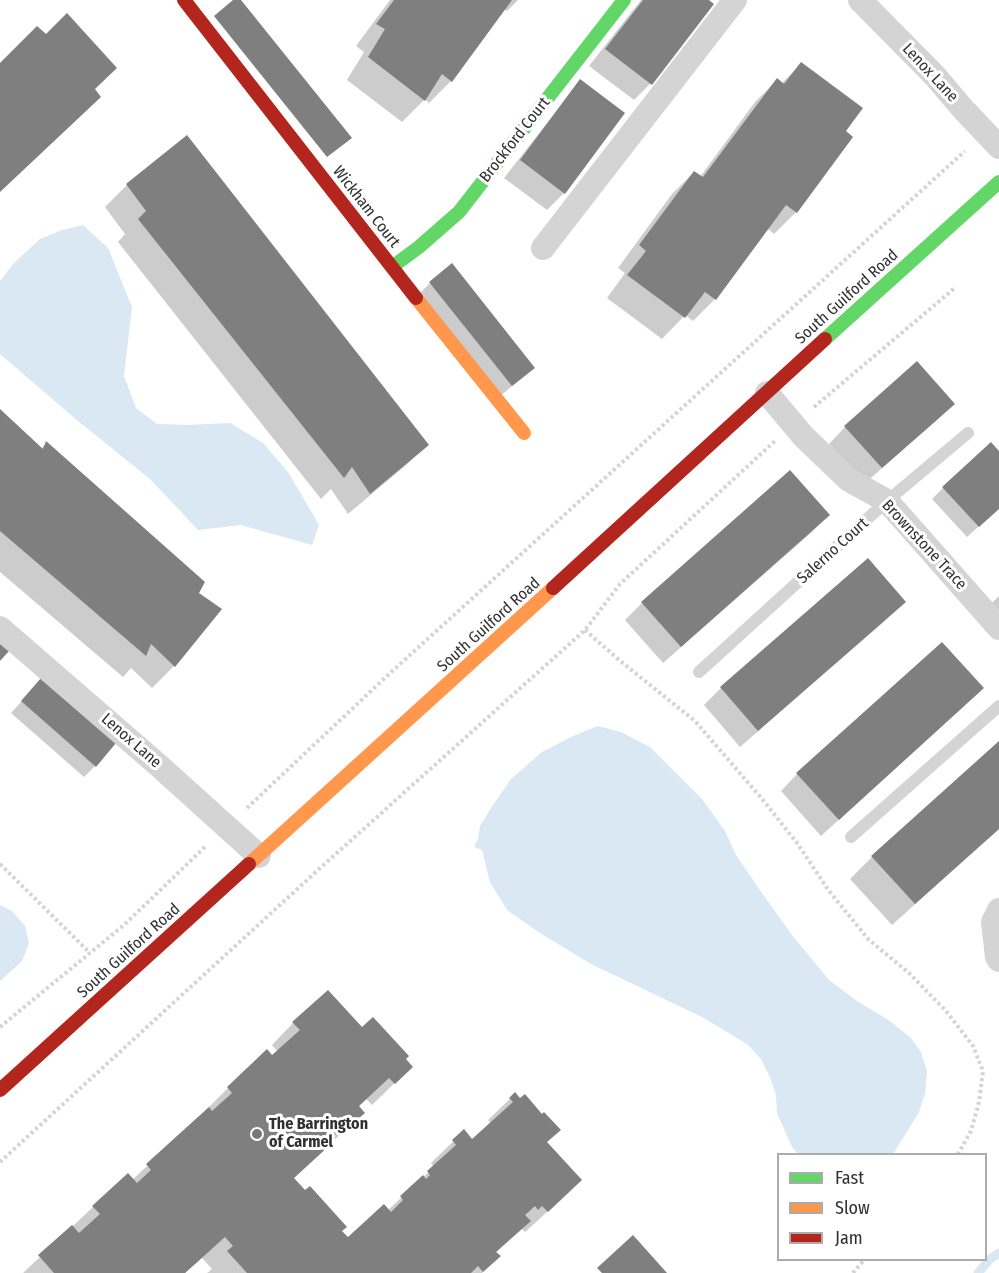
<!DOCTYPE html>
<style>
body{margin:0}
#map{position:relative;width:999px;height:1273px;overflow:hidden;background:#fff;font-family:"Fira Sans Condensed",sans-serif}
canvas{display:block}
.legend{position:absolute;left:777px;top:1153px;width:210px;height:108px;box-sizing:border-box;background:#fff;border:2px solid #acacac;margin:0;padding:8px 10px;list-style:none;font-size:18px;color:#303030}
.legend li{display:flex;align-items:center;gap:12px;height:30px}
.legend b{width:30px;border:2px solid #acacac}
</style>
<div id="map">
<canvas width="999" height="1273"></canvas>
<ul class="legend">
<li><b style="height:8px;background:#63d668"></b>Fast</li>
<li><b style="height:8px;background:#ff974d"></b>Slow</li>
<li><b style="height:8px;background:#b3261e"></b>Jam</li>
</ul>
</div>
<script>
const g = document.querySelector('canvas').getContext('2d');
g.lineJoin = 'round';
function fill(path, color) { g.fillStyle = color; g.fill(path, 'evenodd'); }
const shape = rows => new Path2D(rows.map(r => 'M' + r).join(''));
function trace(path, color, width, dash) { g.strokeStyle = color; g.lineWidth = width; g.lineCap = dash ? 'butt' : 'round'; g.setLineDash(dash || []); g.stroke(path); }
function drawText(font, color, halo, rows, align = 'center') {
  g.font = font + ' "Fira Sans Condensed",sans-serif'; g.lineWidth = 6; g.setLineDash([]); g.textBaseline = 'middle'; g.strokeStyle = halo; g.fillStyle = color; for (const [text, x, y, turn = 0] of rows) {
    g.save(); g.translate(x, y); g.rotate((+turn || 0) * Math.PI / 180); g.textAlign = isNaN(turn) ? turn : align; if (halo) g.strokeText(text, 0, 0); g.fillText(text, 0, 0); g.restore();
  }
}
const water = shape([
 [83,225,108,248,132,307,124,376,136,408,157,424,187,425,230,423,263,443,288,472,319,525,312,545,241,525,198,530,150,479,78,421,0,354,0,281,14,263,40,239,62,230],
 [598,726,621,732,650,747,702,799,725,831,736,855,759,889,792,935,829,980,857,1001,890,1021,911,1038,921,1052,927,1071,925,1094,918,1114,893,1154,798,1154,792,1147,777,1113,776,1095,770,1077,761,1059,747,1044,702,1017,591,964,540,933,507,910,490,882,482,850,474,847,478,839,480,826,491,808,511,779,542,752,573,736],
 [0,905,12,911,25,926,29,943,22,961,0,981]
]);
const shadow = shape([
 [390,0,518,0,507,11,503,9,451,81,429,103,425,99,402,122,347,80,364,52,356,46],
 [641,0,706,0,650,84,634,100,589,66],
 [801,64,844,132,796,212,774,234,767,228,715,299,693,321,685,315,662,339,607,298,625,273,618,268,672,194,694,172,700,177,755,102,777,80,781,84],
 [580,81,564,193,547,210,504,178],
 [127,185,427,445,405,466,348,514,331,489,321,499,118,242,125,234,105,207],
 [430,283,533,368,521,379,500,396,419,294],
 [953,404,936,421,864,484,829,444,845,427],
 [0,411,41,449,46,443,197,594,220,609,174,666,152,688,131,668,123,677,0,572],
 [999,454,999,508,967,537,932,499,943,488],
 [790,472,828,515,812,532,663,663,625,620,642,603],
 [999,596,999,613,991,604],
 [887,619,740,747,704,705,721,688],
 [41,680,95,766,84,777,11,713],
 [965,705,821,836,781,791,797,774],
 [999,743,999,829,892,925,850,879,872,857],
 [293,1023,362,1029,404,1059,411,1067,372,1105,366,1099,358,1107,363,1113,293,1179,348,1240,387,1211,434,1167,431,1163,464,1131,472,1141,491,1123,488,1120,515,1094,545,1143,558,1202,525,1232,521,1228,495,1253,499,1256,482,1273,207,1273,212,1269,202,1258,185,1273,23,1273,93,1207,132,1180,207,1111,206,1110,228,1088,267,1052,272,1057,278,1052,272,1045]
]);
const stream = shape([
 [978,1273,990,1259,999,1253]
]);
const building = shape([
 [233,0,241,0,352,138,327,157,214,16],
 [394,0,512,0,452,82,442,74,425,101,368,57,385,29,376,24],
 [643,0,709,0,714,4,652,85,605,49],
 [67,13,117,68,95,89,101,97,0,192,0,63,37,26,46,34],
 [801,62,863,108,846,131,853,137,797,213,786,205,716,300,705,292,685,318,627,275,646,251,639,245,694,171,703,177,777,78,784,84],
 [580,79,625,113,565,194,520,160],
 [187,135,429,445,370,494,352,467,344,478,138,219,146,211,126,184],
 [452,263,535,368,512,386,429,282],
 [917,361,955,404,882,468,844,426],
 [0,409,43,449,46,441,205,582,199,593,222,609,175,667,151,644,146,656,0,531],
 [991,442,999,451,999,509,979,527,942,487],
 [790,470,830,515,681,647,641,602],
 [868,558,906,602,758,731,720,687],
 [942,642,984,688,839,820,796,773],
 [0,644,9,651,0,661],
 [41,678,116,743,96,767,21,701],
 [999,741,999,829,915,904,871,856],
 [328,990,362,1027,373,1017,409,1056,406,1059,413,1067,395,1084,389,1078,359,1106,365,1113,348,1128,345,1125,327,1142,330,1145,294,1178,305,1190,310,1186,347,1227,342,1231,348,1237,384,1204,391,1212,403,1200,400,1196,423,1175,426,1179,430,1175,427,1171,456,1145,452,1140,464,1129,472,1139,513,1102,509,1098,515,1092,520,1098,525,1094,542,1114,544,1112,561,1130,547,1142,582,1180,548,1212,542,1206,538,1210,535,1206,525,1215,531,1221,496,1252,501,1256,483,1272,478,1266,471,1273,247,1273,227,1251,233,1246,225,1237,185,1273,54,1273,38,1255,72,1225,79,1233,100,1214,92,1206,128,1173,137,1183,151,1170,146,1164,209,1107,212,1111,232,1093,227,1087,267,1049,272,1055,300,1030,292,1022],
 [633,1235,667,1273,602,1273,597,1268]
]);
const path = shape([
 [814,407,956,287],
 [585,630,619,660,695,721,763,800,797,843,829,891,869,940,909,973,946,1011,973,1046,983,1071,979,1102,971,1131,958,1154],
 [247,808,388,675,965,151],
 [0,864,90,953],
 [0,1027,124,925,206,846],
 [0,1162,318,870,585,630,620,584,775,441],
 [853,1273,864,1260]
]);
const lane = shape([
 [699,672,887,501,968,433],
 [851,837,999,706]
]);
const street = shape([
 [860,0,935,76,963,109,999,147],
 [543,248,735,0],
 [767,393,804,437,849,480,887,501,999,628],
 [0,628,157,764,259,856],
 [999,910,993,922,997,957,999,960]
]);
const fast = shape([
 [392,267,419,247,459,212,624,0],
 [825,339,999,182]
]);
const slow = shape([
 [416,298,524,433],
 [249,864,553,588]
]);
const jam = shape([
 [184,0,416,298],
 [553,588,825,339],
 [0,1090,249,864]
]);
const markers = [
 [257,1134,6,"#787878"]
];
const streetNames = [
 ["Lenox Lane",930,73,47],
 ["Brockford Court",515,140,-52],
 ["Wickham Court",366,207,52],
 ["South Guilford Road",847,297,-42],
 ["Brownstone Trace",924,545,47],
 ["Salerno Court",833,551,-42],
 ["South Guilford Road",489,625,-42],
 ["Lenox Lane",131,741,41],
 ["South Guilford Road",129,951,-42]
];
const poiNames = [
 ["The Barrington",269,1125],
 ["of Carmel",269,1143]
];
fill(water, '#d9e8f3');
fill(shadow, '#0003');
trace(stream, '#d9e8f3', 9);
fill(building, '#7f7f7f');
trace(path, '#d4d4d4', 4, [3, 3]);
trace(lane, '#d4d4d4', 12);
trace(street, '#d4d4d4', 24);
trace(fast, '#63d668', 14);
trace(slow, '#ff974d', 14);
trace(jam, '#b3261e', 14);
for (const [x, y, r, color] of markers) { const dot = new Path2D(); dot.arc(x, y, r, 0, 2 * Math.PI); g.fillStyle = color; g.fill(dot); trace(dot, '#fff', 2); }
drawText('16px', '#303030', '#fff', streetNames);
drawText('bold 16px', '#303030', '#fff', poiNames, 'left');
</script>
